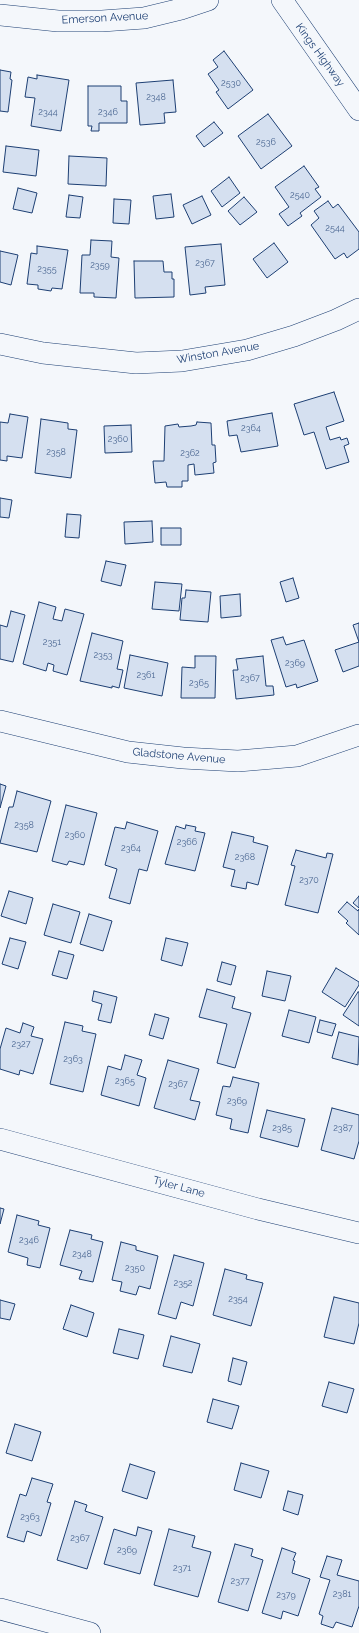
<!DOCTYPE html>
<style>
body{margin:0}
canvas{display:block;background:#f4f7fb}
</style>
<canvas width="359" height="1633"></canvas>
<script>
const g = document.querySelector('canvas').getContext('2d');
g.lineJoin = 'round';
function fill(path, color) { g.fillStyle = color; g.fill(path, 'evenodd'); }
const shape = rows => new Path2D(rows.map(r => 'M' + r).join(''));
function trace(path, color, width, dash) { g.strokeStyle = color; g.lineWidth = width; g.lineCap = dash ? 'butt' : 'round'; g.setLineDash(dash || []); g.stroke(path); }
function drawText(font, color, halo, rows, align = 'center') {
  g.font = font + ' Raleway,sans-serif'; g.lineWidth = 3; g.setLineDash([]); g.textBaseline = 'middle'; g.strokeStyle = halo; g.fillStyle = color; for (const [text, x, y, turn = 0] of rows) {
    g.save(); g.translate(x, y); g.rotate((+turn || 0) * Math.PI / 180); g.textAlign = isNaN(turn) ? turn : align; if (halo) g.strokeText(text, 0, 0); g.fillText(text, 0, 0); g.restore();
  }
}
const building = shape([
 [224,51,253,90,228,109,216,92,219,90,208,74,218,67,213,60,224,51],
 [0,70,11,72,10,79,12,80,8,112,0,111,0,70],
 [37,75,69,80,61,131,31,126,35,98,25,97,28,77,37,79,37,75],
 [173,80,176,112,164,113,165,123,140,125,136,83,173,80],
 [88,86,121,86,121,101,127,101,127,123,99,123,99,131,91,131,92,126,88,126,88,86],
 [268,114,292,146,261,169,238,136,268,114],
 [214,122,223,133,204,147,196,136,214,122],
 [6,146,39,150,36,176,3,172,6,146],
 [69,156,107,158,106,186,68,184,69,156],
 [304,166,319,187,315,189,321,197,300,213,302,216,288,226,279,214,289,207,275,187,304,166],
 [229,177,240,193,222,207,211,191,229,177],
 [18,188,37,193,32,213,13,209,18,188],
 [171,194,174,217,156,219,153,196,171,194],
 [69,195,83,197,80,218,66,217,69,195],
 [202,196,211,215,192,224,183,205,202,196],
 [244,197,257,212,240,225,228,211,244,197],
 [114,199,131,200,129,224,113,223,114,199],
 [328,201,333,208,338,204,359,232,359,249,347,258,344,253,335,259,311,225,319,218,314,211,328,201],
 [91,240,112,241,111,257,119,258,116,298,94,297,94,293,80,293,82,255,90,255,91,240],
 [274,243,288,262,267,278,253,259,274,243],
 [221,244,225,285,205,287,206,293,190,295,185,247,221,244],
 [37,246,68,250,62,289,52,288,51,291,38,289,38,285,27,284,31,253,37,254,37,246],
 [0,251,18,255,11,285,0,282,0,251],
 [134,261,163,261,164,272,172,272,172,279,174,279,174,297,135,298,134,261],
 [334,392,344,421,326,427,330,440,340,437,341,440,347,438,349,444,344,446,349,462,326,469,314,432,304,435,294,404,334,392],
 [272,413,278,446,241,452,237,435,229,436,227,421,272,413],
 [10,414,28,417,22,458,7,456,7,461,0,460,0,422,8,423,10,414],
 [41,419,68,423,68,429,77,430,71,478,35,473,41,419],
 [197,422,211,423,212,445,215,445,216,462,213,463,214,473,195,475,194,464,188,465,188,481,182,481,182,487,167,487,166,482,155,483,153,461,164,461,165,426,178,424,179,427,191,426,196,425,197,422],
 [131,425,132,452,105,453,104,426,131,425],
 [0,498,12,500,9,518,0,517,0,498],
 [67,514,81,515,79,538,65,537,67,514],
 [152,521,153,542,125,544,124,522,152,521],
 [161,528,181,528,181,545,161,545,161,528],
 [106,561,126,565,121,586,101,581,106,561],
 [293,578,299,598,286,602,280,582,293,578],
 [155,582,182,584,179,611,152,609,155,582],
 [186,590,211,592,208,622,180,620,182,598,185,598,186,590],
 [240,594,241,616,221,618,220,596,240,594],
 [39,602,56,607,53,619,62,621,65,609,84,614,67,675,53,671,54,665,48,663,46,671,23,664,39,602],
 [11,611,25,615,13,662,0,659,0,625,7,627,11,611],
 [359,623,359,666,343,672,335,650,359,642,353,625,359,623],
 [92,633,123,641,117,669,123,670,119,688,112,686,112,688,80,681,92,633],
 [283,637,286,645,304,640,318,681,297,688,296,684,286,687,271,640,283,637],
 [130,655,168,663,162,696,124,688,130,655],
 [195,656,216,656,215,698,181,698,182,667,195,668,195,656],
 [263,656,266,686,273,686,274,695,236,699,233,670,238,670,236,659,263,656],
 [0,784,6,786,0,808,0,784],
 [17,791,51,801,37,852,0,843,9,807,13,807,17,791],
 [66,805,97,813,84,865,69,861,67,865,52,861,66,805],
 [127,822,158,831,147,871,139,869,130,904,109,898,117,869,105,865,115,827,125,829,127,822],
 [186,825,196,827,195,831,205,833,195,871,165,864,176,826,185,829,186,825],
 [232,832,254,837,253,842,268,846,258,885,247,882,246,889,231,886,235,870,223,867,232,832],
 [296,850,326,858,327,853,333,854,318,913,285,905,295,866,291,865,296,850],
 [9,891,33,898,26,924,1,916,9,891],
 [359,896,359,908,353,903,359,896],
 [347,902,358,911,359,909,359,935,346,923,348,921,338,912,347,902],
 [53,904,80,912,71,943,44,935,53,904],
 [89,914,112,921,103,951,80,944,89,914],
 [10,938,26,942,18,969,2,964,10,938],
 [166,938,188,943,182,966,161,960,166,938],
 [59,951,74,955,67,979,52,975,59,951],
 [222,962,236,966,231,985,217,981,222,962],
 [336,968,359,982,359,985,345,1007,322,992,336,968],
 [267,971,291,976,285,1001,262,996,267,971],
 [207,989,235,997,232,1008,251,1013,235,1068,217,1063,227,1024,199,1017,207,989],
 [94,991,117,997,111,1023,98,1020,102,1004,92,1001,94,991],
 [358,992,359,992,359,1026,343,1015,358,992],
 [289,1010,316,1017,309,1043,282,1036,289,1010],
 [155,1014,169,1018,163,1039,149,1035,155,1014],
 [320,1020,336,1024,332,1036,317,1032,320,1020],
 [65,1022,83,1026,82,1031,96,1034,83,1092,50,1084,65,1022],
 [23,1023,34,1027,31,1036,43,1039,33,1074,20,1070,19,1075,0,1069,0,1049,6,1028,20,1033,23,1023],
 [339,1032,359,1037,358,1065,332,1058,339,1032],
 [125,1055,142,1060,137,1075,146,1078,139,1106,101,1095,108,1066,121,1070,125,1055],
 [168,1060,199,1069,190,1100,200,1102,195,1120,154,1108,168,1060],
 [233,1077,259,1083,248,1133,230,1129,232,1119,216,1115,223,1086,230,1087,233,1077],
 [332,1108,359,1115,359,1141,354,1159,321,1150,332,1108],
 [267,1110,305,1119,298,1147,260,1137,267,1110],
 [0,1208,4,1209,0,1224,0,1208],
 [17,1215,39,1221,38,1225,50,1228,40,1268,27,1265,28,1258,8,1252,17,1215],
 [70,1230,92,1235,91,1239,103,1242,93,1282,79,1279,82,1271,60,1265,70,1230],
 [121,1242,136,1246,136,1250,158,1256,150,1289,139,1286,136,1295,120,1291,122,1282,112,1280,121,1242],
 [174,1255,204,1263,193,1306,181,1302,176,1319,158,1314,174,1255],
 [225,1269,247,1275,246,1279,263,1283,251,1326,213,1315,225,1269],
 [334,1297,359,1303,359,1323,354,1344,324,1337,334,1297],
 [0,1300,15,1304,10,1320,0,1318,0,1300],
 [71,1305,94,1313,87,1337,63,1329,71,1305],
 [119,1329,144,1335,138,1359,113,1353,119,1329],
 [171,1336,200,1344,192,1373,163,1366,171,1336],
 [233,1358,247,1362,241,1385,228,1381,233,1358],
 [329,1382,354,1389,347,1413,322,1406,329,1382],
 [213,1399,239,1406,232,1429,207,1422,213,1399],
 [15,1424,41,1432,32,1461,6,1453,15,1424],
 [241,1463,269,1471,261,1498,234,1490,241,1463],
 [130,1464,155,1472,147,1499,122,1491,130,1464],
 [32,1478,53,1484,47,1502,51,1503,41,1536,27,1531,24,1542,7,1537,20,1494,26,1496,32,1478],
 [288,1491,303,1495,298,1515,283,1510,288,1491],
 [75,1501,87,1505,85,1511,103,1517,87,1569,57,1560,75,1501],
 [138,1527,152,1531,140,1574,104,1564,114,1529,136,1536,138,1527],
 [169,1529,195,1536,192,1547,211,1552,198,1597,154,1585,169,1529],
 [235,1544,253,1549,251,1556,263,1560,248,1611,218,1602,235,1544],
 [282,1548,296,1553,293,1560,295,1561,292,1573,310,1579,298,1616,283,1611,281,1619,262,1613,282,1548],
 [327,1556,342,1560,337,1575,359,1581,359,1606,352,1627,336,1622,333,1628,321,1624,323,1616,319,1614,330,1580,320,1577,327,1556]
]);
const street = shape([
 [282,0,359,110],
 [0,15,58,21,102,21,144,18,181,9,208,0],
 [0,344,43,353,136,363,182,361,247,350,294,336,336,320,359,309],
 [0,721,128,752,183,758,238,761,297,756,359,735],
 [0,1139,258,1209,359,1233],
 [0,1609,90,1633]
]);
const numberNames = [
 ["2530",231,83],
 ["2348",156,97],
 ["2344",48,112],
 ["2346",108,112],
 ["2536",266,142],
 ["2540",300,195],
 ["2544",335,228],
 ["2367",205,263],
 ["2359",100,265],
 ["2355",47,269],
 ["2364",251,428],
 ["2360",118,439],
 ["2358",56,452],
 ["2362",190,453],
 ["2351",52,642],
 ["2353",103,655],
 ["2369",295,663],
 ["2361",146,675],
 ["2367",250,678],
 ["2365",199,683],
 ["2358",24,825],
 ["2360",75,835],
 ["2366",187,842],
 ["2364",131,848],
 ["2368",245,857],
 ["2370",309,880],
 ["2327",21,1044],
 ["2363",73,1059],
 ["2365",125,1081],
 ["2367",178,1084],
 ["2369",237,1101],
 ["2385",282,1128],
 ["2387",343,1128],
 ["2346",29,1240],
 ["2348",82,1254],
 ["2350",135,1268],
 ["2352",183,1283],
 ["2354",238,1299],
 ["2363",30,1517],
 ["2367",80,1538],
 ["2369",127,1550],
 ["2371",182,1568],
 ["2377",240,1581],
 ["2381",342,1594],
 ["2379",286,1595]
];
const streetNames = [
 ["Emerson Avenue",105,18,-3],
 ["Kings Highway",320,55,54],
 ["Winston Avenue",218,353,-10],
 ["Gladstone Avenue",179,756,5],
 ["Tyler Lane",179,1187,15]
];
fill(building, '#d5e0f0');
trace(building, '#1d3f73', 1);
trace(street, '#1d3f73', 22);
trace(street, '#f4f7fb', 21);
drawText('9px', '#4b6792', null, numberNames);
drawText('11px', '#1d3f73', '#f4f7fb', streetNames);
</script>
